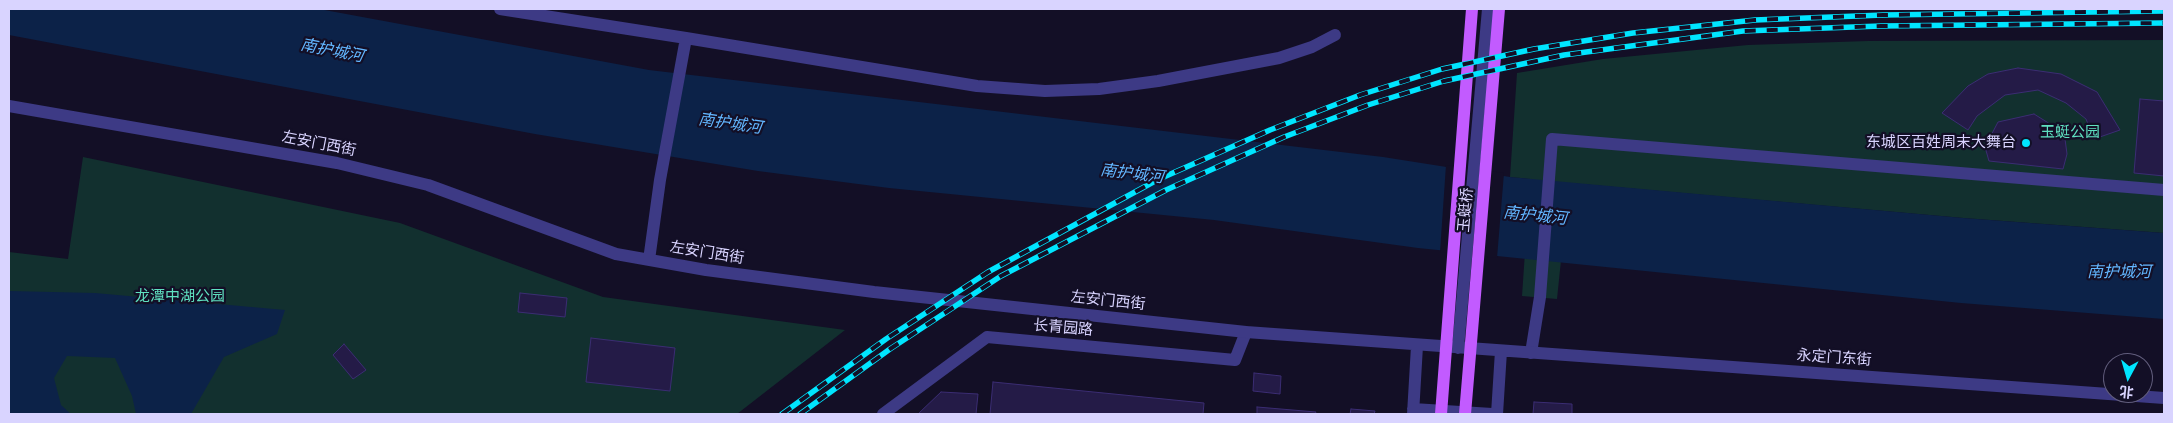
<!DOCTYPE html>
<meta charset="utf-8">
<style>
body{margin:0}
#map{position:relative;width:2173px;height:423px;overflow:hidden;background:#130f26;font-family:"Open Sans","Noto Sans SC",sans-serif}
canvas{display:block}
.frame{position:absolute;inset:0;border:10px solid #d9d4ff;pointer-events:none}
.north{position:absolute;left:2103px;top:353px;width:50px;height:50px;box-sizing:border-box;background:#130f26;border:1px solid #625e7d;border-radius:50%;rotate:186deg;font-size:14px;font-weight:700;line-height:20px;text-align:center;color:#d9d4ff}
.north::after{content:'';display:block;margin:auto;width:18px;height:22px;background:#00e5ff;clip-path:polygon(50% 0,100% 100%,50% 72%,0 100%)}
</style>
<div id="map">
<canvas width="2173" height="423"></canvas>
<div class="frame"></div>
<div class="north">北</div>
</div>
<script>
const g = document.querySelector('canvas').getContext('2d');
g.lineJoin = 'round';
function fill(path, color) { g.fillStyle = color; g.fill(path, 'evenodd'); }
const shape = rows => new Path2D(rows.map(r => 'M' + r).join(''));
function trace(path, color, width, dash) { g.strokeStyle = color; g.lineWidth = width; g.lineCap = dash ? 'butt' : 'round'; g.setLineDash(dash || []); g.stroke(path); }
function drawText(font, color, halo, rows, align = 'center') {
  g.font = font + ' "Open Sans","Noto Sans SC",sans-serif'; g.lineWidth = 4.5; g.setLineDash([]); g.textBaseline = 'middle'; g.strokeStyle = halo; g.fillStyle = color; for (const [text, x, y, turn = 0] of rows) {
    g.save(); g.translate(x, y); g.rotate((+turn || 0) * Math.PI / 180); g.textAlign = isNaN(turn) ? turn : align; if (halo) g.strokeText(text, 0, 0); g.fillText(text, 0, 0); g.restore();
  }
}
const green = shape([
 [2164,40,2164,233,1963,218,1569,183,1557,299,1522,296,1530,179,1510,177,1517,73,1603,59,1748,45,1868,41],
 [83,157,400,223,603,297,845,330,737,414,9,414,9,252,68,259]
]);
const water = shape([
 [9,9,319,9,649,70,1383,157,1510,177,1963,218,2164,233,2164,319,1961,303,1418,248,1214,220,889,188,758,171,535,134,9,35],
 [9,291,95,293,285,310,277,334,224,357,191,414,136,414,132,396,115,358,67,356,54,378,61,405,71,414,9,414]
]);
const pier = shape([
 [1446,165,1504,173,1497,258,1440,252]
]);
const building = shape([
 [2018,68,2061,74,2097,92,2120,130,2094,139,2086,119,2066,103,2038,90,2005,95,1977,116,1968,130,1942,113,1968,86,1988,74,2018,68],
 [2140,99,2164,101,2164,176,2134,173,2140,99],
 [2034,114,2058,129,2065,139,2067,154,2063,169,1989,161,1985,147,1998,122,2034,114],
 [520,293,567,298,565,317,518,312,520,293],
 [591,338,675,348,670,391,586,382,591,338],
 [344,344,366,370,353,379,333,355,344,344],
 [1254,373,1281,376,1280,394,1253,391,1254,373],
 [993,382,1204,403,1203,414,990,414,993,382],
 [941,392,978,394,976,414,918,414,941,392],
 [1534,402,1572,404,1572,414,1533,414,1534,402],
 [1257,407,1316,412,1315,414,1257,414,1257,407],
 [1351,409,1375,411,1374,414,1350,414,1351,409]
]);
const minor = shape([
 [1531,353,1540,297,1552,139,2164,190],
 [883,414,987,337,1235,360,1246,332]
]);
const tertiary = shape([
 [500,9,686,38,660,180,649,260],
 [686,38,977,86,1045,91,1099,89,1158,81,1279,58,1312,47,1335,35],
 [9,106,337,163,428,185,616,254,706,270,874,292,1246,332,2164,398],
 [1458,348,1488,9],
 [1413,409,1492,414],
 [1413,414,1417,346],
 [1497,414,1501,351]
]);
const primary = shape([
 [1441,414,1472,9],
 [1465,414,1499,9]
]);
const rail = shape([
 [782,414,886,339,988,272,1157,180,1270,130,1360,95,1442,69,1534,49,1633,33,1755,20,1883,15,2164,11],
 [800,414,890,349,1001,276,1166,190,1284,137,1368,105,1444,81,1564,55,1743,31,1881,26,2164,23]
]);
const markers = [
 [2026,143,5,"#00e5ff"]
];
const parkNames = [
 ["玉蜓公园",2070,133],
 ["龙潭中湖公园",180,297]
];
const poiNames = [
 ["东城区百姓周末大舞台",2016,143]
];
const streetNames = [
 ["左安门西街",319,144,11],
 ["玉蜓桥",1466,210,-85],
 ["左安门西街",707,253,9],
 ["左安门西街",1108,301,6],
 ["长青园路",1063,328,5],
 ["永定门东街",1834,358,4]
];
const waterNames = [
 ["南护城河",332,51,11],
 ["南护城河",730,124,8],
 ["南护城河",1132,174,7],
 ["南护城河",1535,216,6],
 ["南护城河",2119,272]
];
fill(green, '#12302f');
fill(water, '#0c2248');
fill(pier, '#130f26');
fill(building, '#241b47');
trace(building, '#3b2d73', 1);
trace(minor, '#3d3a85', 12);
trace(tertiary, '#3d3a85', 12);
trace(primary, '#c25bff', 12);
trace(rail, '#00e5ff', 5.5);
trace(rail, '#130f26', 4, [11]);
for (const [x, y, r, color] of markers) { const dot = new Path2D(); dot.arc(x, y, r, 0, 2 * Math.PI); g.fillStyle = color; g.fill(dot); trace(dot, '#130f26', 2); }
drawText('15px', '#5fe0c0', '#130f26', parkNames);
drawText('15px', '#d9d4ff', '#130f26', poiNames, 'right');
drawText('15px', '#d9d4ff', '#130f26', streetNames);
drawText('italic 16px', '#62b6ff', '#130f26', waterNames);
</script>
